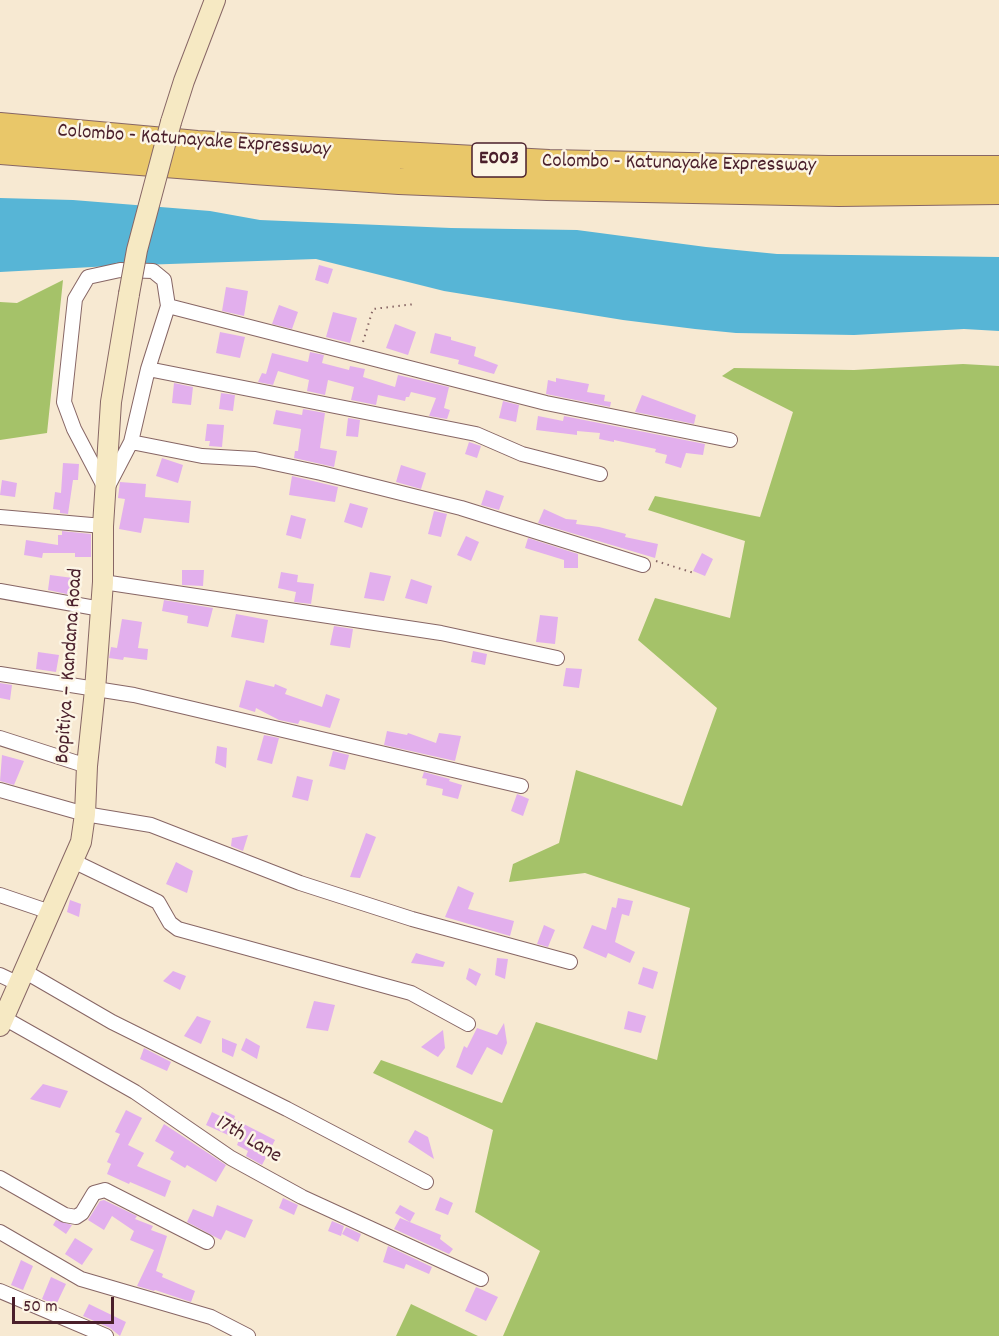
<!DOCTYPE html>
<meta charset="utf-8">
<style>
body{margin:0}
#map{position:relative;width:999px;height:1336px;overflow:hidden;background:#f7e9d2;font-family:Dekko,sans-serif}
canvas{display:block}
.scale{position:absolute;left:12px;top:1297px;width:102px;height:27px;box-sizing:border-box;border:3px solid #4a1f2b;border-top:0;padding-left:8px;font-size:18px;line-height:21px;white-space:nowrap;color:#4a1f2b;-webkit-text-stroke:4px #fcf5e5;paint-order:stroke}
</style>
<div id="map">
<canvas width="999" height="1336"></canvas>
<div class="scale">50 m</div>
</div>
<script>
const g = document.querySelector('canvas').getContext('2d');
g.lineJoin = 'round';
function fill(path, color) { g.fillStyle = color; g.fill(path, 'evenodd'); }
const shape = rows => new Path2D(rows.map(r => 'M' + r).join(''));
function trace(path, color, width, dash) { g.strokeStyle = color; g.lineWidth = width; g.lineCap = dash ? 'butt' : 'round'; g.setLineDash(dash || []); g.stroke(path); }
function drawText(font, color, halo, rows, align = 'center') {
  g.font = font + ' Dekko,sans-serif'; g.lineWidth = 5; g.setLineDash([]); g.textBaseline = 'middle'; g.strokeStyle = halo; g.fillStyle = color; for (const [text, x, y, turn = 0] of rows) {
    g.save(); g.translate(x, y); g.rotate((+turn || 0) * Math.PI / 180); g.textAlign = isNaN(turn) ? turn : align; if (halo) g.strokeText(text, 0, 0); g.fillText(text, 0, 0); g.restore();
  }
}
const green = shape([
 [63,280,47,433,0,440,0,302,17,303],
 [963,364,999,366,999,1336,503,1336,540,1251,475,1212,493,1130,373,1073,381,1060,502,1103,536,1022,657,1060,690,908,585,873,509,882,513,864,559,843,576,770,682,806,717,708,638,640,655,598,730,618,745,541,648,510,655,496,760,517,793,412,722,376,734,368,854,370],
 [411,1304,478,1336,396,1336]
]);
const water = shape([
 [0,198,73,200,210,211,260,220,451,228,577,230,706,247,777,254,999,257,999,331,964,329,854,335,736,333,695,329,623,320,444,291,316,259,111,266,0,272]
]);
const building = shape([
 [319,265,333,269,328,284,315,280],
 [226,287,248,291,244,316,222,311],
 [279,305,298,312,292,329,272,324],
 [333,312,357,318,350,343,326,337],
 [395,324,416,332,408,355,386,348],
 [220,332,245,337,240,358,216,353],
 [435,333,451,337,451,340,476,347,474,356,498,365,494,374,458,364,459,360,430,353],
 [310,352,324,355,322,363,349,370,350,366,365,369,363,377,395,387,398,375,449,387,444,408,450,410,447,419,429,416,436,398,411,392,409,397,406,397,405,401,378,395,376,405,351,400,354,387,328,380,325,395,307,391,309,380,278,371,273,385,258,382,262,373,266,374,272,353,308,362],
 [556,378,589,384,587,392,605,395,604,401,611,402,610,407,546,394,548,380,556,382],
 [174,383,193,387,191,405,172,403],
 [221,393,235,395,233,411,219,409],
 [642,395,696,415,694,424,635,412],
 [503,401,519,405,516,422,499,418],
 [303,409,325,413,320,448,337,451,334,467,294,458,295,451,298,451,301,429,273,424,276,410,302,415],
 [538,416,563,421,564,416,705,444,703,455,686,453,681,468,665,463,667,455,655,452,656,449,614,440,614,442,599,439,600,433,577,431,577,435,536,430],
 [348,418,360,420,358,437,346,436],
 [207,424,224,425,222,447,209,446,210,441,205,441],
 [469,442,481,446,477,458,465,454],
 [162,458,183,465,178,483,156,476],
 [63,463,79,464,78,480,73,480,68,514,60,513,60,510,53,509,55,492,61,493],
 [401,465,426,473,421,489,396,482],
 [292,476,338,487,335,502,289,495],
 [2,480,17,483,15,497,0,495],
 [120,482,146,484,145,497,191,501,189,523,144,518,141,533,119,529,125,499,118,498],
 [486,490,504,496,499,510,481,505],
 [350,503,368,508,362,528,344,522],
 [544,509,566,519,577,520,576,524,599,527,626,534,625,537,658,544,655,558,538,523],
 [434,511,447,514,441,537,428,534],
 [291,515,306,519,301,539,286,535],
 [62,531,91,534,91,557,75,557,75,553,43,553,42,558,24,555,26,540,58,545,58,535,62,535],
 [466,536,479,542,471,561,457,555],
 [528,538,578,554,578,568,564,568,564,560,525,548],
 [702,553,713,559,705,576,693,571],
 [182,570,204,570,203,586,182,585],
 [281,572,298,575,297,582,314,584,311,604,294,602,296,592,278,588],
 [370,572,391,576,384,601,364,598],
 [50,575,73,578,71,595,48,590],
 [411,579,432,586,427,604,405,598],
 [164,600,213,608,208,627,187,623,188,616,162,611],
 [236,614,268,620,264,643,231,637],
 [540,615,558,617,555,644,536,642],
 [122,619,142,622,138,648,148,649,147,660,124,657,123,660,109,658,111,647,117,648],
 [334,626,353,629,350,648,330,645],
 [473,651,487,654,485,665,471,662],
 [38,652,59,655,56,672,36,669],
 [566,668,582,669,579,688,563,686],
 [246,680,274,687,275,684,287,689,285,694,322,707,326,694,340,699,330,728,300,720,298,724,279,720,256,708,255,712,239,707],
 [0,683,12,685,10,700,0,698],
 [387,731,407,735,408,733,436,743,439,733,461,736,455,761,384,745],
 [264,735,279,738,272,764,257,760],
 [217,746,227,748,226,768,215,763],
 [333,751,349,755,345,770,329,766],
 [2,755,24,761,14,785,0,781],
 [424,772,450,779,449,781,462,785,458,799,442,795,443,789,426,785,427,779,422,778],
 [297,776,313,780,308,801,292,797],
 [517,794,529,799,523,816,511,811],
 [366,833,376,837,360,878,350,877],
 [248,835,243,851,231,846,232,838],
 [176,862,193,871,187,893,166,884],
 [458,886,474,893,468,909,514,921,510,936,445,917],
 [618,898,633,901,629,916,622,914,615,942,635,952,630,963,608,953,606,958,583,948,592,925,606,930,612,907,616,908],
 [70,900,81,904,79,917,67,912],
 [544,925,555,930,548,947,537,944],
 [416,953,445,962,443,967,411,963],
 [497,958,508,959,505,979,495,975],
 [643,967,658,972,653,989,638,984],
 [469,968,481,974,476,986,466,979],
 [173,971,186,976,180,990,163,981],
 [314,1001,335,1005,328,1031,306,1028],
 [628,1011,646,1016,641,1033,624,1029],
 [197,1016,211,1021,201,1044,184,1036],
 [504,1023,507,1043,502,1055,487,1047,472,1075,456,1067,464,1046,467,1048,477,1028,497,1035],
 [443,1030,445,1048,438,1057,421,1047],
 [222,1038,237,1044,233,1057,222,1052],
 [246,1038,260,1046,257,1059,241,1050],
 [144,1048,171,1062,167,1071,140,1059],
 [43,1084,68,1091,60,1108,30,1099],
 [126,1110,142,1118,128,1145,144,1153,137,1166,171,1181,165,1197,130,1182,129,1184,107,1174,111,1164,107,1162,120,1134,115,1132],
 [225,1111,235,1116,234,1119,275,1140,262,1165,246,1156,248,1151,237,1145,239,1140,206,1125,212,1112,222,1117],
 [164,1124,226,1165,216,1182,187,1165,185,1168,170,1159,174,1152,155,1141],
 [415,1130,428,1137,434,1159,408,1142],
 [440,1197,453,1203,448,1215,435,1210],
 [283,1198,298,1205,294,1215,279,1208],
 [104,1200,137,1216,135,1219,153,1226,151,1230,167,1236,156,1271,163,1274,162,1277,195,1291,191,1302,155,1290,154,1291,137,1286,154,1250,130,1240,134,1231,112,1216,104,1230,88,1220,100,1201],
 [217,1205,253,1220,245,1238,226,1230,221,1240,187,1222,193,1209,213,1217],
 [400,1205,415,1213,410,1222,395,1213],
 [400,1218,441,1235,440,1239,453,1249,449,1254,394,1229],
 [56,1220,72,1225,66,1234,53,1225],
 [332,1221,344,1226,341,1236,328,1231],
 [346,1227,361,1234,358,1242,342,1234],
 [75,1238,93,1249,82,1265,65,1254],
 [388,1246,432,1267,429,1274,406,1264,404,1269,383,1262],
 [21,1260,33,1266,23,1290,11,1285],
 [51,1277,66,1284,56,1305,42,1299],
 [476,1287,498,1297,486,1321,465,1311],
 [89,1304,126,1322,120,1336,110,1328,83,1316]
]);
const path = shape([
 [363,342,373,309,415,304],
 [656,561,694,573]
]);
const street = shape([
 [120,270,153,271,164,280,168,306,148,369,131,442,106,490,74,429,64,402,75,299,88,277,120,270],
 [168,306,546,403,730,440],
 [148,369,476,434,522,454,600,474],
 [131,442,202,456,255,459,321,473,461,508,643,565],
 [0,517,103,526],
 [103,582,441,633,557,658],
 [0,591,101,609],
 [0,674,134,695,521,786],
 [0,738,87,766],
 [0,790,85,814,151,825,300,883,412,919,570,962],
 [73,861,158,902,170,923,178,929,411,993,468,1024],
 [0,895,50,912],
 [24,971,112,1022,287,1109,426,1182],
 [0,975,19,984],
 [4,1018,135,1092,231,1158,302,1197,481,1279],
 [0,1178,65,1215,76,1217,82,1213,94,1193,105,1190,207,1242],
 [0,1232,81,1279,211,1317,248,1336],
 [0,1291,106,1336]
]);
const secondary = shape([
 [171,122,184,81,215,0],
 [0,1026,81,842,85,814,87,766,95,690,103,582,103,526,111,402,129,294]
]);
const highway = shape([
 [0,126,197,144,549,163,828,169,999,169],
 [0,151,254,171,399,181,547,187,839,193,999,191]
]);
const secondaryBridge = shape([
 [129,294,137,250,171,122]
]);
const shields = [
 [499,160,54]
];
const shieldNames = [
 ["E003",499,160]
];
const streetNames = [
 ["Colombo - Katunayake Expressway",194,142,4],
 ["Colombo - Katunayake Expressway",679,165,1],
 ["Bopitiya – Kandana Road",71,666,-86],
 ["17th Lane",248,1141,31]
];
fill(green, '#a5c269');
fill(water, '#57b5d6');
fill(building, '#e2afed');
trace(street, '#876665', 16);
trace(secondary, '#876665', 22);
trace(highway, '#876665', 28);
trace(path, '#876665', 2, [1.5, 4.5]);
trace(street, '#fff', 14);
trace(secondary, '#f6e9c3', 20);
trace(highway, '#e9c769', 26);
trace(secondaryBridge, '#876665', 22, []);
trace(secondaryBridge, '#f6e9c3', 20);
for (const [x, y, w] of shields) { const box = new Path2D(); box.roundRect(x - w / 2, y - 17, w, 34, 4.5); g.fillStyle = '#fcf5e5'; g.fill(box); trace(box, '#4a1f2b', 1.5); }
drawText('bold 20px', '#4a1f2b', null, shieldNames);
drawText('21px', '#4a1f2b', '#fcf5e5', streetNames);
</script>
